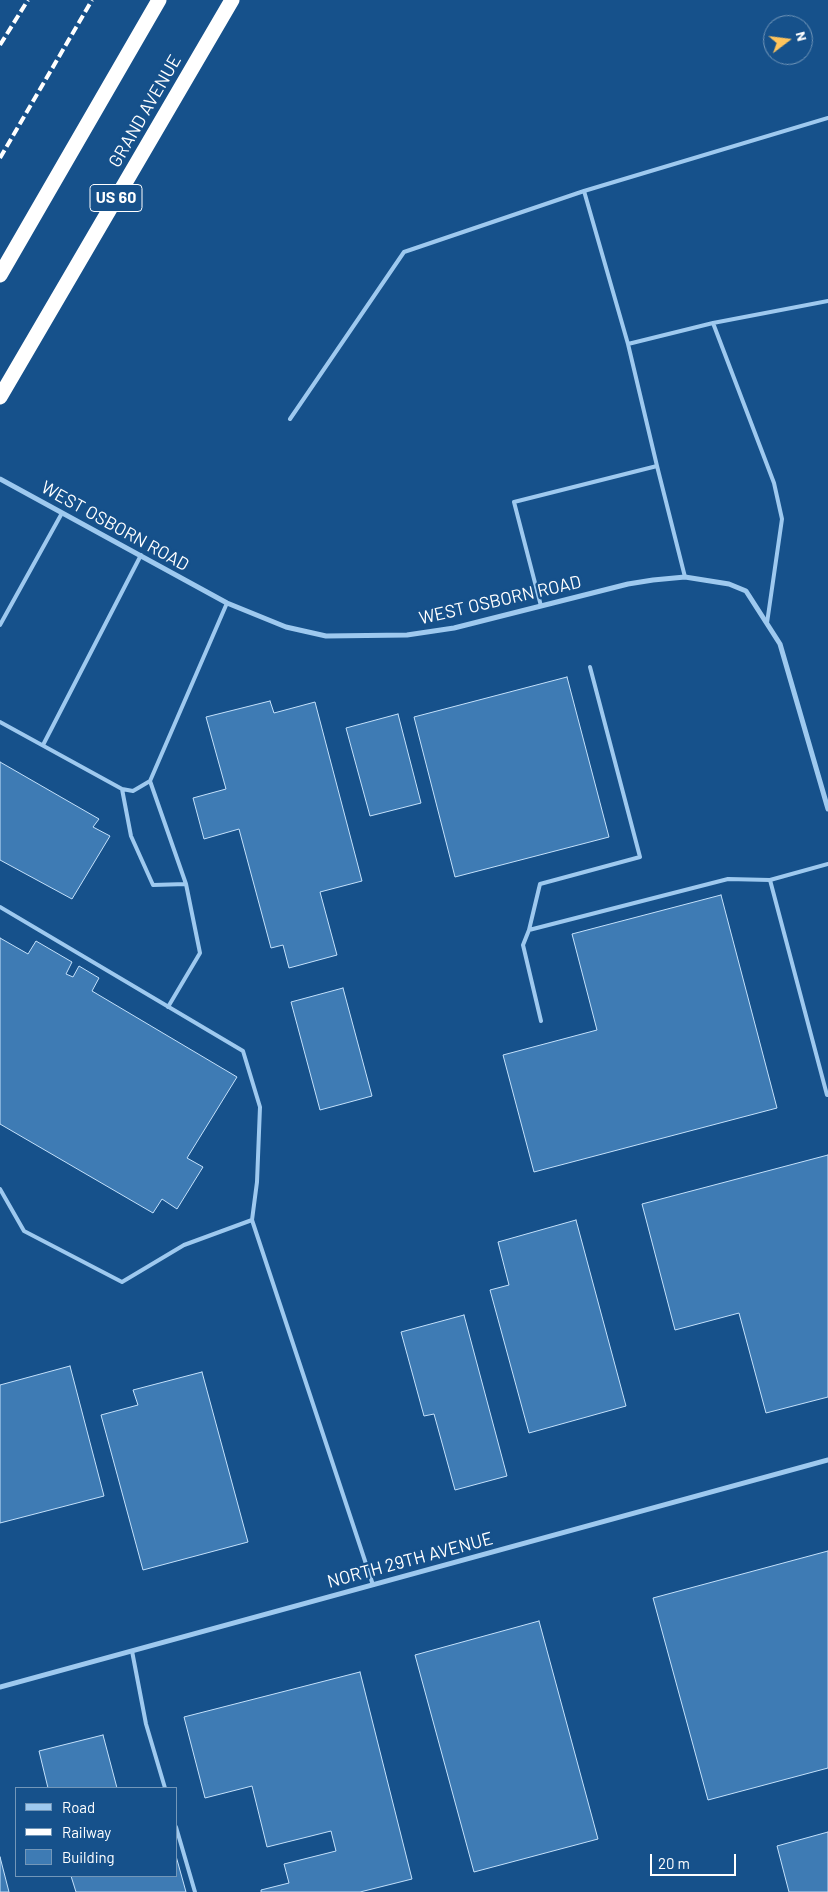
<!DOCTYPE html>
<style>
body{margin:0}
#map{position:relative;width:828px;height:1892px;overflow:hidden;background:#16518b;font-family:Barlow,sans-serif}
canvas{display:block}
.legend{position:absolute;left:15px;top:1787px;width:162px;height:90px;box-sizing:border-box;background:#16518b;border:1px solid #7397b9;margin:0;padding:6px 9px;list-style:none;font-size:15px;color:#fff}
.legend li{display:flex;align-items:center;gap:10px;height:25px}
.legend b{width:25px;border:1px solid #7397b9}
.north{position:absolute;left:763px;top:15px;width:50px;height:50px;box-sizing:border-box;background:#16518b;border:1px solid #7397b9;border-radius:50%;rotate:75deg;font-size:14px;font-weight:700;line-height:20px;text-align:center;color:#fff}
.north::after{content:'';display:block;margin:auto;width:18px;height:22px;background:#ffc45c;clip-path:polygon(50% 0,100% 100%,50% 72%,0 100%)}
.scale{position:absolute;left:650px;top:1854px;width:86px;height:22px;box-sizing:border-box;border:2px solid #fff;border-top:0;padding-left:6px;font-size:15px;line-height:18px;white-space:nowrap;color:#fff;-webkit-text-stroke:4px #16518b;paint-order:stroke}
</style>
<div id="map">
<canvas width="828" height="1892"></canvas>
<ul class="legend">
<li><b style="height:6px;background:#9ec9ef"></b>Road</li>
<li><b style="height:6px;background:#fff"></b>Railway</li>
<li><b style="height:14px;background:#3e7bb4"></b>Building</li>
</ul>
<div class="north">N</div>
<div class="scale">20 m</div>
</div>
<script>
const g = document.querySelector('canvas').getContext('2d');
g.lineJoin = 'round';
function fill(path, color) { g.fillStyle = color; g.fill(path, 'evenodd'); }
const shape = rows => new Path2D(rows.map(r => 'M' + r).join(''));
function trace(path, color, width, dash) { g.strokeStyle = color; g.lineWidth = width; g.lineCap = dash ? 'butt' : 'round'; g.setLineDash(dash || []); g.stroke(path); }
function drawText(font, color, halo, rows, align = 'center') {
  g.font = font + ' Barlow,sans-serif'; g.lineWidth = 5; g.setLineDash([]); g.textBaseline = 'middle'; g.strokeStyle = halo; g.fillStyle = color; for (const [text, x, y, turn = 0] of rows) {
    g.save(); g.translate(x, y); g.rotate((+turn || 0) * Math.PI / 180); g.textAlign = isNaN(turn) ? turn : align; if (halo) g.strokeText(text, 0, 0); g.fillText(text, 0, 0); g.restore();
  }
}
const building = shape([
 [567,677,609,837,455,877,414,717,567,677],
 [270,701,274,713,315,702,362,881,320,892,337,955,289,968,283,945,271,948,239,829,204,839,193,798,226,789,206,717,270,701],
 [398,714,421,803,370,816,346,728,398,714],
 [0,762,99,819,93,827,110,836,72,899,0,860,0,762],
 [721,895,777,1108,534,1172,503,1055,597,1030,572,934,721,895],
 [0,938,28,954,36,941,72,962,66,974,73,977,79,966,99,978,92,991,237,1077,187,1158,203,1167,177,1209,162,1199,153,1213,0,1124,0,938],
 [343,988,372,1096,320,1110,291,1002,343,988],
 [828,1155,828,1397,766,1413,739,1313,675,1330,642,1204,828,1155],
 [576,1220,626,1406,529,1433,490,1290,509,1285,498,1242,576,1220],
 [464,1315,507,1476,455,1490,434,1414,424,1416,401,1332,464,1315],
 [70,1366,104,1496,0,1523,0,1385,70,1366],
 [202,1372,248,1542,143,1570,101,1415,138,1405,133,1390,202,1372],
 [828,1551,828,1768,708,1800,653,1598,828,1551],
 [539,1621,598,1839,474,1872,415,1655,539,1621],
 [360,1672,412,1879,360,1892,261,1892,261,1890,289,1883,284,1864,336,1851,331,1831,267,1847,252,1786,205,1798,184,1717,360,1672],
 [103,1735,117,1788,48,1788,39,1751,103,1735],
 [828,1832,828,1892,789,1892,777,1846,828,1832],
 [176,1856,186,1892,76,1892,71,1876,176,1876,176,1856],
 [0,1857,9,1892,0,1892,0,1857]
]);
const lane = shape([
 [713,323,774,483,782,519,767,623],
 [628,344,584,191,828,118],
 [290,419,404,252,584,191],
 [657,466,628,344,713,323,828,301],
 [541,606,514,502,657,466,685,577],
 [0,625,62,513],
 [0,722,122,789,133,791,150,781,227,603],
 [43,745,141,555],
 [150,781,186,884,200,953,168,1007],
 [122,789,131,836,153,885,186,884],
 [828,864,770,880,827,1095,828,1095],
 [0,907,243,1051,260,1107,257,1182,252,1220],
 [529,930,540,884,640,857,590,667],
 [541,1021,523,945,529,930,728,879,770,880],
 [0,1189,24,1231,122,1282,184,1245,252,1220,373,1585],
 [132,1651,146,1724,165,1788],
 [176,1827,195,1892]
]);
const street = shape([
 [0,479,227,603,286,627,326,636,407,635,454,628,628,584,653,580,685,577,729,584,746,591,780,644,828,809],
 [0,1687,828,1460]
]);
const highway = shape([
 [0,275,159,0],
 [0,397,232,0]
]);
const rail = shape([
 [0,45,28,0],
 [0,158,92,0]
]);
const shields = [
 [116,198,52]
];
const shieldNames = [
 ["US 60",116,198]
];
const streetNames = [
 ["GRAND AVENUE",145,111,-60],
 ["WEST OSBORN ROAD",115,526,29],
 ["WEST OSBORN ROAD",500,600,-13],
 ["NORTH 29TH AVENUE",410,1560,-15]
];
fill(building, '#3e7bb4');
trace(building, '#c4e1fb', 1);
trace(lane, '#9ec9ef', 4);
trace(street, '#9ec9ef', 5);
trace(highway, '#fff', 15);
trace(rail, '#fff', 4, [9, 4]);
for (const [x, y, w] of shields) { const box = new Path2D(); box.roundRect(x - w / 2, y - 13.5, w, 27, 4); g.fillStyle = '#16518b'; g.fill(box); trace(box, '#fff', 1); }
drawText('bold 16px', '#fff', null, shieldNames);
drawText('18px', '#fff', '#16518b', streetNames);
</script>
